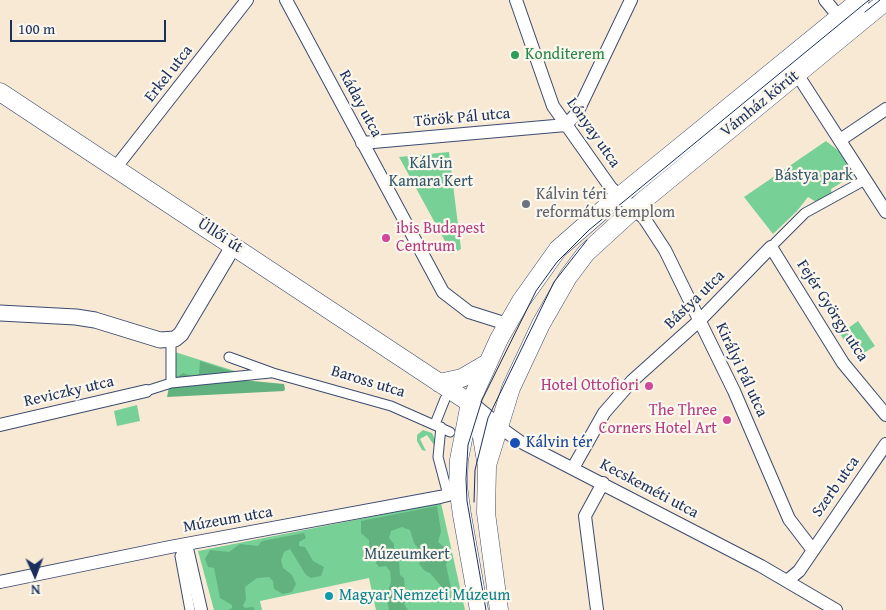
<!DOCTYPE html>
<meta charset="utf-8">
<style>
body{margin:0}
#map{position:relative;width:886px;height:610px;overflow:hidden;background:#f7e9d4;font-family:"Gentium Book Plus",serif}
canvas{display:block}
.north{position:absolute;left:10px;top:550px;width:50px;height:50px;-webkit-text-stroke:4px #fbf7ec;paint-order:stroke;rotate:178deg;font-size:14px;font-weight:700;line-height:20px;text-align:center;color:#1b2f5e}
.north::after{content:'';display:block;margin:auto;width:18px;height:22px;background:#1b2f5e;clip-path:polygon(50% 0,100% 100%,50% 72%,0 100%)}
.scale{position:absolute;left:10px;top:20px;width:156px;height:22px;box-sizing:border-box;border:2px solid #1b2f5e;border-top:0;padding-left:6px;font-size:15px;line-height:18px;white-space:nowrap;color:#1b2f5e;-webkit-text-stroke:4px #fbf7ec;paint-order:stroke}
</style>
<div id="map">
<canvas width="886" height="610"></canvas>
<div class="north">N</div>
<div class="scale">100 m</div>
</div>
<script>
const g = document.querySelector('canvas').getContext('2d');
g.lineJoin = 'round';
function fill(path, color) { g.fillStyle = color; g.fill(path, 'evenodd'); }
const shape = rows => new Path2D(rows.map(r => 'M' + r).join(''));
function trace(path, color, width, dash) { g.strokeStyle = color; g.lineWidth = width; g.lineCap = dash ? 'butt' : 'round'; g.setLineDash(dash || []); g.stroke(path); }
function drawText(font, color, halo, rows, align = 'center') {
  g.font = font + ' "Gentium Book Plus",serif'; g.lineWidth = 4.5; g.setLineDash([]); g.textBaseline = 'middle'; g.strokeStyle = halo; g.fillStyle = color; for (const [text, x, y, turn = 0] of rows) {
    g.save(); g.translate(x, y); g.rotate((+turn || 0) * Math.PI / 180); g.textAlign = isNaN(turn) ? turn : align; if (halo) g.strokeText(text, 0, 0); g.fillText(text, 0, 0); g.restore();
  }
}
const green = shape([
 [826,141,840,152,854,175,831,189,832,196,818,203,808,197,797,211,773,234,744,197],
 [449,152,461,249,452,254,399,157],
 [858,321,875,346,856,358,840,334],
 [175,352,241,373,175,380],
 [137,405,140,421,117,426,114,411],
 [423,430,432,433,436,442,434,445,427,435,420,439,426,451,422,450,417,441,417,435],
 [441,503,465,610,376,610,369,578,260,601,262,610,214,610,198,551]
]);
const forest = shape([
 [200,361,239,374,242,380,284,384,285,389,284,391,167,397,169,387,176,378,183,373,195,377,199,374],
 [437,506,441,531,438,542,447,550,449,558,446,565,451,588,445,591,430,573,425,571,419,564,423,555,414,543,410,530,402,527,391,531,389,538,394,544,394,557,399,562,400,575,404,578,405,591,408,595,404,604,408,610,389,610,386,597,391,582,390,571,386,566,379,567,376,563,375,557,369,551,369,540,361,533,361,521],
 [304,533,306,538,299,542,299,546,305,547,313,561,324,567,321,576,311,578,306,575,290,549,284,552,281,560,283,568,292,575,296,584,292,592,283,594,274,589,273,581,269,577,257,578,245,587,246,599,243,606,245,608,253,607,255,610,228,610,232,608,232,605,220,598,214,568,208,567,205,559,210,550,229,552,240,544,258,546,262,541]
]);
const pedestrian = shape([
 [771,247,805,213,865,180],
 [171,346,171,383],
 [229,357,273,373,391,406,450,432],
 [146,391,171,383,270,373],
 [435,424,445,399],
 [441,427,438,457,448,495],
 [186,544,180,556,190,610]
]);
const minor = shape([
 [286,0,443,292,469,312,507,324],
 [516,0,553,106,611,188,644,218,665,250,734,391,789,519,812,549],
 [825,0,840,18],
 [797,74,886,212],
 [566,125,577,113,631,0],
 [840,140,886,109],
 [362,143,566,125],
 [116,167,247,0],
 [0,425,146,391],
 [498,426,519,441,761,566,836,610],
 [573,468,604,413,632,381,700,320,771,247,843,363,886,415],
 [186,544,201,610],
 [787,581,799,571,886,444],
 [0,582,170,547,440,497,448,495,458,486],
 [597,610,585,516,603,483]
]);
const tertiary = shape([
 [0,313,76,317,95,320,160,340,175,339,181,334,234,245],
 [470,403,498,426]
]);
const secondary = shape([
 [0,92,470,403,481,431,487,467,486,513,499,610],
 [439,383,462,378,486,364],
 [488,462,511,388,541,324,568,277,586,253,644,200,886,1],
 [479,610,462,515,458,486,459,460,470,403,499,339,521,301,558,249,605,208,860,0]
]);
const tram = shape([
 [865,12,880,0],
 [474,502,475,470,488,418,554,282,587,240],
 [486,610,467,501,466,479,468,445,482,400,536,291,557,262,589,230,869,0]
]);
const markers = [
 [515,55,5,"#2e9e5b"],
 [526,204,5,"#6b7280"],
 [386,238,5,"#d1479c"],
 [649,386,5,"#d1479c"],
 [727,420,5,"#d1479c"],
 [515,443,6,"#1a4fb4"],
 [329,596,5,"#0f9aa8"]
];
const leisureNames = [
 ["Konditerem",525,55]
];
const streetNames = [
 ["Erkel utca",169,74,-52],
 ["Ráday utca",360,104,62],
 ["Vámház körút",760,104,-39],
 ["Török Pál utca",462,118,-5],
 ["Lónyay utca",593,133,55],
 ["Üllői út",220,236,33],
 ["Bástya utca",695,300,-44],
 ["Fejér György utca",832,311,57],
 ["Királyi Pál utca",741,370,65],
 ["Baross utca",368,382,17],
 ["Reviczky utca",69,392,-13],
 ["Szerb utca",836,487,-55],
 ["Kecskeméti utca",649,489,28],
 ["Múzeum utca",228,520,-10]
];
const parkNames = [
 ["Kálvin",431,164],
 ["Kamara Kert",431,182],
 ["Bástya park",814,176],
 ["Múzeumkert",407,555]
];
const worshipNames = [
 ["Kálvin téri",536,195],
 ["református templom",536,213]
];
const hotelNames = [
 ["ibis Budapest",396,229,"left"],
 ["Centrum",396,247,"left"],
 ["Hotel Ottofiori",639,386],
 ["The Three",717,411],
 ["Corners Hotel Art",717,429]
];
const transitNames = [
 ["Kálvin tér",526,443]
];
const cultureNames = [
 ["Magyar Nemzeti Múzeum",339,596]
];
fill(green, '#77d096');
fill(forest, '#61b27f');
trace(pedestrian, '#3c4b70', 11);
trace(minor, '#3c4b70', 14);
trace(tertiary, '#3c4b70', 17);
trace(secondary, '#3c4b70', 19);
trace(pedestrian, '#fff', 9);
trace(minor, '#fff', 12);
trace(tertiary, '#fff', 15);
trace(secondary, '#fff', 18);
trace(tram, '#1b2f5e', 1);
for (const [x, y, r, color] of markers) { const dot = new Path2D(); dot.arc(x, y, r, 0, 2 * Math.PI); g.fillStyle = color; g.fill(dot); trace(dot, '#fbf7ec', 2); }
drawText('16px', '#27864d', '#fbf7ec', leisureNames, 'left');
drawText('16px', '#1b2f5e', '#fbf7ec', streetNames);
drawText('16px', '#32576c', '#fbf7ec', parkNames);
drawText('16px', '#5b616d', '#fbf7ec', worshipNames, 'left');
drawText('16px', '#b23c85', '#fbf7ec', hotelNames, 'right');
drawText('16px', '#164399', '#fbf7ec', transitNames, 'left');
drawText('16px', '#0d838f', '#fbf7ec', cultureNames, 'left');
</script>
